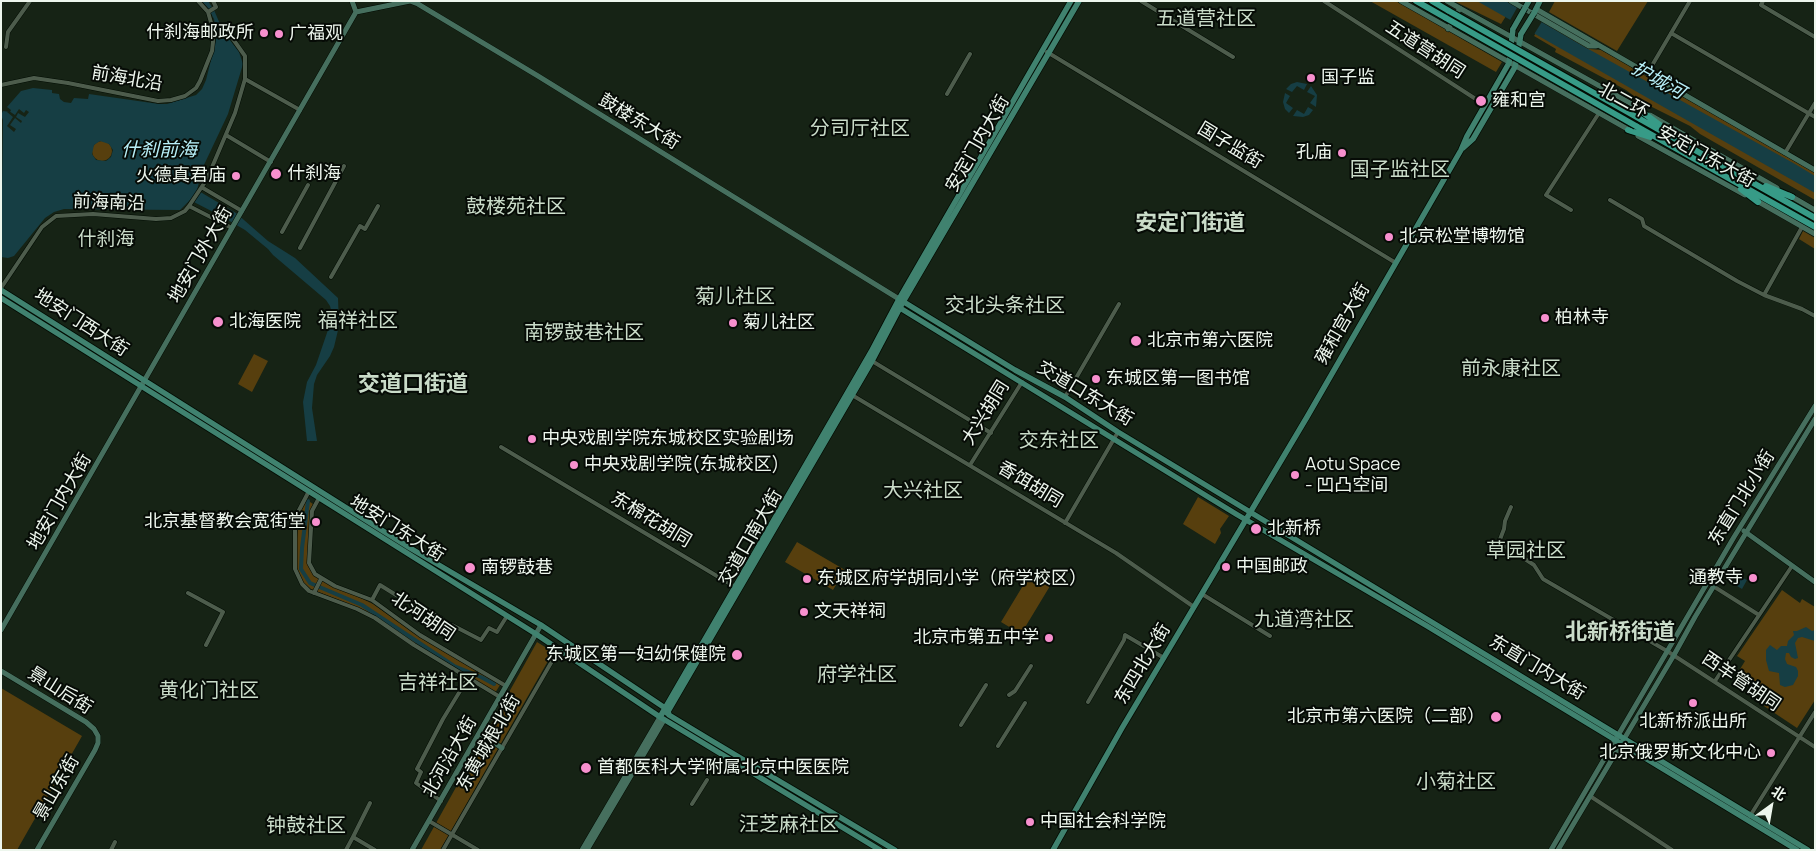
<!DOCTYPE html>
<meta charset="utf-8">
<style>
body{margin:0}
#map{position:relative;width:1816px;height:851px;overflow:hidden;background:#162315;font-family:Manrope,"Noto Sans SC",sans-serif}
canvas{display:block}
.frame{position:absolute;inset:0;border:2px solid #edf6ed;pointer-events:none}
.north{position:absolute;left:1746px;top:781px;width:50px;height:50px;-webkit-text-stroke:4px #060b06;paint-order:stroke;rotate:32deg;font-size:14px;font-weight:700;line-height:20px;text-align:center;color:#edf6ed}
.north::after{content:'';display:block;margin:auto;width:18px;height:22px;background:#edf6ed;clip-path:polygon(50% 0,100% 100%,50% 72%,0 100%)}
</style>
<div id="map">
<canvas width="1816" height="851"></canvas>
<div class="frame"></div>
<div class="north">北</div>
</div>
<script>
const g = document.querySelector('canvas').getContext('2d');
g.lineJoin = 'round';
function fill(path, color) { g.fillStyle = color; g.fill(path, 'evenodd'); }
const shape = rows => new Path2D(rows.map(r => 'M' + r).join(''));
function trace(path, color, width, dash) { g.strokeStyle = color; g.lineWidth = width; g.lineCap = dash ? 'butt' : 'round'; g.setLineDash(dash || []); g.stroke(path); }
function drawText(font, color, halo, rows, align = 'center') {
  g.font = font + ' Manrope,"Noto Sans SC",sans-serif'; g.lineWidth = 4; g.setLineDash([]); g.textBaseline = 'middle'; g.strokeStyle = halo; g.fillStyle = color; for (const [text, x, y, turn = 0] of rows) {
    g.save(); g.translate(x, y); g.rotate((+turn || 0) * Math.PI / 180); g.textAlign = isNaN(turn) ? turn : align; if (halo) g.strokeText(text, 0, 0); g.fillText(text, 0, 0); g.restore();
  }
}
const green = shape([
 [1370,1,1396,1,1502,62,1496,72],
 [1454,1,1508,1,1513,5,1501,24],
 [1555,1,1648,1,1617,51,1549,12],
 [1543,22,1590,49,1601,50,1815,173,1815,200,1700,134,1690,126,1642,102,1626,90,1555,52,1556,49,1534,36],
 '92 151a10 10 0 1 1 20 0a10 10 0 1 1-20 0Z',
 [1803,231,1815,238,1815,249,1799,239],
 [254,354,268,361,252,392,238,384],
 [1198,497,1229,516,1220,529,1221,533,1215,544,1183,524],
 [307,500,313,504,311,509,309,567,315,576,373,604,412,632,500,685,495,693,410,642,361,609,311,589,303,582,296,572,295,561,299,515],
 [797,542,845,570,833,590,785,562],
 [1030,574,1050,586,1021,634,1001,622],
 [1782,590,1800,603,1802,599,1815,607,1815,700,1797,728,1764,706,1770,696,1737,674,1745,661,1737,656],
 [537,642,553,652,552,654,440,850,421,850],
 [1,688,82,736,17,850,1,850]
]);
const water = shape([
 [202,1,208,1,214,10,223,31,239,52,243,64,228,114,203,167,197,190,236,213,268,241,295,258,338,298,339,326,334,347,330,356,317,375,314,384,312,408,317,441,307,441,303,402,307,382,316,365,330,324,332,314,330,306,326,300,273,255,268,249,245,230,221,216,190,200,180,210,64,209,54,212,45,218,14,256,8,258,1,257,3,120,1,115,3,111,10,112,11,110,7,107,21,91,33,88,52,90,52,93,59,94,60,99,64,102,71,103,74,98,88,99,89,94,159,104,167,104,196,95,202,89,206,80,217,36,214,19,208,8],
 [100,141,109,144,113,150,111,157,106,161,96,160,92,154,94,145],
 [1477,1,1506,1,1583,46,1795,164,1815,176,1815,193],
 [1297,82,1307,84,1304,90,1297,86,1292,92,1286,89,1291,84],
 [1311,86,1317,95,1316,107,1310,103,1315,96,1307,92],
 [1285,93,1290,96,1286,103,1293,108,1289,113,1285,109,1283,102],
 [1308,107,1313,110,1309,115,1303,117,1293,116,1297,110,1304,114],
 [1737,575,1747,580,1742,589,1732,583],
 [1806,627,1812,631,1815,630,1815,641,1802,637,1798,638,1795,643,1798,658,1795,659,1791,657,1789,653,1786,653,1785,659,1787,664,1796,667,1798,671,1798,676,1793,685,1785,687,1780,685,1779,673,1769,671,1766,660,1766,650,1770,645,1777,650,1781,646,1787,646,1788,641,1794,635,1793,631,1797,631]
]);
const pier = shape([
 [1518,6,1543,20,1533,36,1509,22],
 [19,109,24,113,26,110,29,112,25,117,18,113,16,117,22,121,21,123,15,118,10,125,16,129,14,132,7,126,13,117,7,112,9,111,15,115]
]);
const canal = shape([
 [308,501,302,548,301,569,310,583,362,605,454,666,481,677,494,684]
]);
const street = shape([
 [1141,1,1233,57],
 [1324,1,1485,105],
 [1763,1,1761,5,1815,37],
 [208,12,216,7,213,1],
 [1671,33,1815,117],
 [6,47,8,32,30,1],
 [1047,52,1396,263],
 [1647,74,1690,1],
 [245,79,300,110],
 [1,85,34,78,68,83,158,101,171,100,185,96,196,88,200,81,212,51,213,42,212,26,208,12,198,1],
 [947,94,970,54],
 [226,135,271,162],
 [1785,153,1815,103],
 [203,188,242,211],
 [1610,200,1642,219,1644,226,1737,281,1764,295,1802,309,1815,316],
 [189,206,232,228],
 [1571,210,1546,195,1599,113],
 [282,232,308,185],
 [300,248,344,166],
 [331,277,360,226,365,229,378,206],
 [1,288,42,227,56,216,93,214,156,219,171,218,185,211,189,206,207,179,235,113,245,79,245,56,228,32,228,24],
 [1764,295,1802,227],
 [872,361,991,433],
 [852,395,1116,553,1194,607],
 [1065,397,1119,304],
 [501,447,737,588],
 [970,465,1022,382],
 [309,491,297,514,295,529,295,569,302,584,309,591,357,609,375,618,414,645,500,697],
 [319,498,312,511,309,563,315,574,335,586,372,600,420,635,506,686],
 [1511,507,1505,521,1504,529,1499,542,1534,565,1543,579,1667,651,1815,747],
 [1065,523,1118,432],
 [1713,586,1759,615],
 [188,593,223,612,206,645],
 [314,593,321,579],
 [1202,594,1270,636],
 [372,600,380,585,396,595,410,600,442,619],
 [452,625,481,640,489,628,497,632,507,616],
 [1715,681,1792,566],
 [1009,695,1015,691,1031,666],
 [1088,702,1124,640,1125,635,1164,658],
 [961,725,986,685],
 [998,746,1025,703],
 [1590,796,1672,850],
 [441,801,416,783,421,772,417,769,443,719,468,678],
 [370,803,353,837,375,850],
 [692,804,707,780],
 [1750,816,1815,712],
 [429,821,478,850],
 [111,850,115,842],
 [346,850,353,837],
 [443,850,559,649]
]);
const secondary = shape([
 [352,1,356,12],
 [1401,1,1631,131],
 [1447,1,1639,108],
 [1511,1,1589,46,1596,46],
 [1536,9,1815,170],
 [356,12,410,1,418,4,538,76,899,299],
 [1448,29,1460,8],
 [1650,115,1777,188],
 [1638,136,1745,195],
 [1789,195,1815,210],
 [1757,201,1815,234],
 [1744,531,1815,582],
 [1,630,356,12],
 [1,671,86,722,94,729,98,736,98,743,95,750,37,850],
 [479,733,502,748],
 [412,850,541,625],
 [582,850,660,717],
 [587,850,664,720],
 [1551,850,1734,537,1815,406],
 [1558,850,1674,655,1695,617,1815,419]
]);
const primary = shape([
 [1525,8,1529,1],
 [1534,13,1540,1],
 [1463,148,1473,139,1515,67,1521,34],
 [1,290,410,548,541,625,665,708,668,711,669,715,707,738,895,850],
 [1,298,536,634,660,717,880,850],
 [899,299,1015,370,1065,397,1118,432,1808,850],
 [900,308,1236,514,1427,626,1797,850],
 [667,713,872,361,903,302,1079,1],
 [660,717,871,352,899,299,1071,1],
 [1053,850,1122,728,1307,417,1461,150,1467,136,1509,63,1513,29]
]);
const highway = shape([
 [1416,1,1446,18],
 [1432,1,1449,11],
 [1637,108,1665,129],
 [1640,119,1815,218],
 [1636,126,1815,227],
 [1628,130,1650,137],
 [1766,186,1792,197],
 [1741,189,1758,202]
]);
const primaryBridge = shape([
 [1513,29,1525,8],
 [1521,34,1534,13]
]);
const highwayBridge = shape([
 [1449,11,1640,119],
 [1446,18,1636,126]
]);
const markers = [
 [264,33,5,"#f790ce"],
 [279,34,5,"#f790ce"],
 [1311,78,5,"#f790ce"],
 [1481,101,6,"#f790ce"],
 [1342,153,5,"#f790ce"],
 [276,174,6,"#f790ce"],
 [236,176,5,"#f790ce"],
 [1389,237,5,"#f790ce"],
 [1545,318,5,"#f790ce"],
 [218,322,6,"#f790ce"],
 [733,323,5,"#f790ce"],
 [1136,341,6,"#f790ce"],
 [1096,379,5,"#f790ce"],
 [532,439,5,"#f790ce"],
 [574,465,5,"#f790ce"],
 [1295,475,5,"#f790ce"],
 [316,522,5,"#f790ce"],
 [1256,529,6,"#f790ce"],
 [1226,567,5,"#f790ce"],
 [470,568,6,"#f790ce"],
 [1753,578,5,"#f790ce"],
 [807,579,5,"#f790ce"],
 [804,612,5,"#f790ce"],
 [1049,638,5,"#f790ce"],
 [737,655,6,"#f790ce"],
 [1693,703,5,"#f790ce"],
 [1496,717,6,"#f790ce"],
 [1771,753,5,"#f790ce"],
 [586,768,6,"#f790ce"],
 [1030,822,5,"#f790ce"]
];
const poiNames = [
 ["什刹海邮政所",254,33,"right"],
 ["广福观",289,34],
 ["国子监",1321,78],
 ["雍和宫",1492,101],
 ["孔庙",1332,153,"right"],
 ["什刹海",287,174],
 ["火德真君庙",226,176,"right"],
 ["北京松堂博物馆",1399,237],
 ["柏林寺",1555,318],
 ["北海医院",229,322],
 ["菊儿社区",743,323],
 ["北京市第六医院",1147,341],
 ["东城区第一图书馆",1106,379],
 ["中央戏剧学院东城校区实验剧场",542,439],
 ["中央戏剧学院(东城校区)",584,465],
 ["Aotu Space",1305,465],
 ["- 凹凸空间",1305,486],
 ["北京基督教会宽街堂",306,522,"right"],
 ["北新桥",1267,529],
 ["中国邮政",1236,567],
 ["南锣鼓巷",481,568],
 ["通教寺",1743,578,"right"],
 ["东城区府学胡同小学（府学校区）",817,579],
 ["文天祥祠",814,612],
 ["北京市第五中学",1039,638,"right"],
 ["东城区第一妇幼保健院",726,655,"right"],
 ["北京市第六医院（二部）",1485,717,"right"],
 ["北新桥派出所",1693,722,"center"],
 ["北京俄罗斯文化中心",1761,753,"right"],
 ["首都医科大学附属北京中医医院",597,768],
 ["中国社会科学院",1040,822]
];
const streetNames = [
 ["五道营胡同",1425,50,33],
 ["前海北沿",127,79,10],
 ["北二环",1623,101,29],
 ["鼓楼东大街",639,122,31],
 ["安定门内大街",978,144,-60],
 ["国子监街",1230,146,31],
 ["安定门东大街",1706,157,29],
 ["前海南沿",109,203,2],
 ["地安门外大街",201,255,-60],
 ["地安门西大街",81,323,33],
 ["雍和宫大街",1343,324,-60],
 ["交道口东大街",1085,394,31],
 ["大兴胡同",986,413,-58],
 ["香饵胡同",1030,485,31],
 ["东直门北小街",1742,498,-58],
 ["地安门内大街",60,502,-60],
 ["东棉花胡同",651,520,31],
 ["地安门东大街",397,529,32],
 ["交道口南大街",751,538,-60],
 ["北河胡同",423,617,34],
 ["东四北大街",1143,664,-59],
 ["东直门内大街",1537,668,31],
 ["西羊管胡同",1741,682,34],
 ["景山后街",60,691,32],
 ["东黄城根北街",489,743,-60],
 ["北河沿大街",450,757,-60],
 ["景山东街",57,788,-60]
];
const waterNames = [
 ["护城河",1658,81,29],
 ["什刹前海",159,151]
];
const neighbourhoodNames = [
 ["什刹海",106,240]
];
const quarterNames = [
 ["五道营社区",1206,19],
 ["分司厅社区",860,129],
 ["国子监社区",1400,170],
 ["鼓楼苑社区",516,207],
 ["菊儿社区",735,297],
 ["交北头条社区",1005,306],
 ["福祥社区",358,321],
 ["南锣鼓巷社区",584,333],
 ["前永康社区",1511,369],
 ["交东社区",1059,441],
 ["大兴社区",923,491],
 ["草园社区",1526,551],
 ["九道湾社区",1304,620],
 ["府学社区",857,675],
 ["吉祥社区",438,683],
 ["黄化门社区",209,691],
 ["小菊社区",1456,782],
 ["汪芝麻社区",789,825],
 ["钟鼓社区",306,826]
];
const districtNames = [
 ["安定门街道",1190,224],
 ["交道口街道",413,385],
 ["北新桥街道",1620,633]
];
fill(green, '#573f0e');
fill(water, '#163e44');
fill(pier, '#162315');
trace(canal, '#163e44', 4);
trace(street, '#020c03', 5);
trace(secondary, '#020c03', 6);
trace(primary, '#020c03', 7);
trace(highway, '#020c03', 8);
trace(street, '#4d5c4c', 4);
trace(secondary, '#466f5e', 5);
trace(primary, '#40826f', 5.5);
trace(highway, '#379b87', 6);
trace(primaryBridge, '#020c03', 7, []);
trace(highwayBridge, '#020c03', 8, []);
trace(primaryBridge, '#40826f', 5.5);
trace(highwayBridge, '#379b87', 6);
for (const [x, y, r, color] of markers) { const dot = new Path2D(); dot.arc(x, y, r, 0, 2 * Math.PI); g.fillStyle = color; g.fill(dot); trace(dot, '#060b06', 2); }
drawText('18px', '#edf6ed', '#060b06', poiNames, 'left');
drawText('18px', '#edf6ed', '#060b06', streetNames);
drawText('italic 19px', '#b8f0f9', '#060b06', waterNames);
drawText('19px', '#cadcc9', '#060b06', neighbourhoodNames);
drawText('20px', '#cadcc9', '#060b06', quarterNames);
drawText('bold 22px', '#cadcc9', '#060b06', districtNames);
</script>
